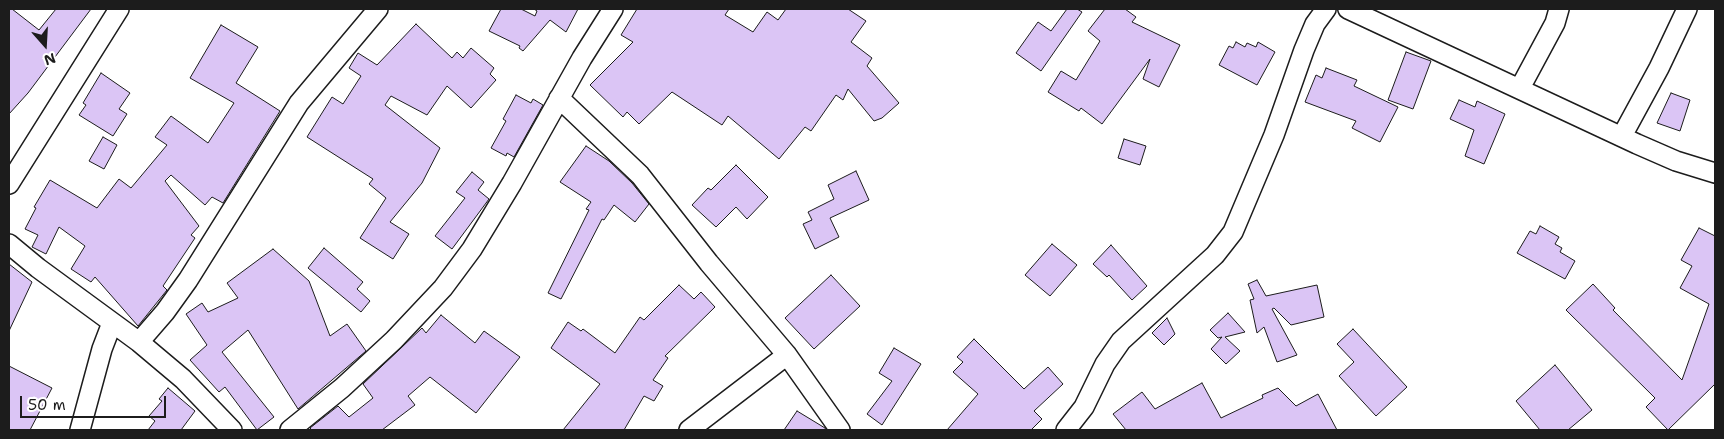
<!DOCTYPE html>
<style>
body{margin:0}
#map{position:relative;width:1724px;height:439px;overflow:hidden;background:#fff;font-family:"Shantell Sans",sans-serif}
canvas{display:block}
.frame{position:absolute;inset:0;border:10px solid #1c1c1c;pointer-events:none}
.north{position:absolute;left:20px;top:20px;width:50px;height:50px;-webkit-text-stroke:4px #fff;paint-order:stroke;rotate:161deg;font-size:14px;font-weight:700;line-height:20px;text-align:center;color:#1c1c1c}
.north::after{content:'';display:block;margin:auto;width:18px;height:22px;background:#1c1c1c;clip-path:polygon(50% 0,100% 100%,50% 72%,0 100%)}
.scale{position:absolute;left:20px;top:396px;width:146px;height:22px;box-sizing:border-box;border:2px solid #1c1c1c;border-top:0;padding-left:6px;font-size:15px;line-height:18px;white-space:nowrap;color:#1c1c1c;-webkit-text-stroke:4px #fff;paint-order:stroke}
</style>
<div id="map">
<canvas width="1724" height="439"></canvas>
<div class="frame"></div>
<div class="north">N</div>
<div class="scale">50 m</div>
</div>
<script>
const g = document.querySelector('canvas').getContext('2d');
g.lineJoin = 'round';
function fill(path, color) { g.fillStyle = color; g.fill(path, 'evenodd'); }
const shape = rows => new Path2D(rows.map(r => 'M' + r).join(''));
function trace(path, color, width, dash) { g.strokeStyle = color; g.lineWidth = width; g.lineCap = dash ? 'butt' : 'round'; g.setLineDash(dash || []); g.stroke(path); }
const building = shape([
 [9,9,12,9,39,30,56,9,91,9,28,93,9,114,9,9],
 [501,9,521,9,535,16,537,11,534,9,578,9,566,32,550,20,523,51,519,48,520,46,489,31,501,9],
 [637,9,729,9,725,15,753,32,767,12,778,20,786,9,848,9,866,21,851,42,872,58,867,66,899,103,882,118,874,121,848,89,843,100,836,95,811,131,805,127,779,159,728,116,722,125,672,92,639,124,627,112,623,117,590,85,633,42,621,35,637,9],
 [1067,9,1077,9,1082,12,1041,71,1016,53,1038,22,1051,31,1067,9],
 [1105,9,1125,9,1136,17,1132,22,1180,45,1159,87,1143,79,1150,59,1102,124,1081,108,1079,111,1048,92,1061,71,1076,80,1100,41,1088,31,1105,9],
 [416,24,452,58,457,52,463,58,471,48,494,68,490,74,496,80,471,108,447,86,427,115,391,96,385,105,440,148,422,183,390,222,409,234,393,259,360,238,386,198,369,184,373,179,307,137,332,97,343,104,361,76,349,68,358,53,377,65,416,24],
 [221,25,258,47,236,83,280,111,223,203,212,197,205,205,171,175,165,181,199,226,191,235,195,238,163,286,167,290,138,326,95,277,91,282,71,269,85,246,59,227,46,254,32,247,38,235,25,229,36,208,34,207,50,180,97,208,119,179,131,188,167,145,155,137,171,116,208,143,234,103,190,78,221,25],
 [1236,42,1245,47,1247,43,1256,47,1258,42,1275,52,1257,85,1219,65,1229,46,1233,48,1236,42],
 [1406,52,1431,61,1413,109,1388,100,1406,52],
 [1326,68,1357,80,1354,86,1398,107,1380,142,1352,128,1356,121,1305,102,1316,75,1322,78,1326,68],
 [101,73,130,93,119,109,127,114,113,136,79,115,86,105,83,103,101,73],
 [1671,93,1690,100,1680,131,1657,123,1671,93],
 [516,95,531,103,533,99,543,105,514,157,507,153,506,156,491,148,506,121,503,119,516,95],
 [1459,100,1475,107,1477,101,1505,114,1484,164,1465,156,1474,130,1450,119,1459,100],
 [103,137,117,145,104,169,89,161,103,137],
 [1124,139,1146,146,1140,165,1118,158,1124,139],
 [586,146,609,161,632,183,649,204,635,222,614,205,604,220,602,219,561,299,548,293,589,210,586,209,591,202,560,182,586,146],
 [736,165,768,197,747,219,736,207,716,227,692,205,708,188,711,190,736,165],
 [856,171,869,200,830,218,839,237,815,249,803,224,812,220,808,212,834,199,828,185,856,171],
 [472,172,484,182,478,190,489,199,452,249,435,236,465,198,456,192,472,172],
 [1540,226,1559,237,1555,244,1562,248,1560,252,1575,261,1565,279,1517,253,1530,231,1536,234,1540,226],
 [1699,228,1715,236,1715,384,1668,430,1646,407,1655,398,1566,310,1593,284,1615,308,1613,310,1682,380,1709,304,1680,288,1692,266,1681,260,1699,228],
 [1052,244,1077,265,1050,296,1025,275,1052,244],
 [1111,245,1147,286,1132,300,1109,275,1107,277,1093,264,1111,245],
 [324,248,363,282,357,289,370,301,361,312,308,268,324,248],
 [273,249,309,281,330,336,347,324,366,351,298,409,248,330,222,352,274,417,257,430,225,387,219,392,190,360,207,345,186,314,202,303,208,312,238,298,227,283,273,249],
 [9,264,32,282,9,331,9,264],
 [831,275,860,306,814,349,785,318,831,275],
 [1257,280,1266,296,1317,285,1324,317,1291,325,1274,308,1272,309,1297,355,1277,362,1264,327,1257,333,1250,300,1254,299,1248,284,1257,280],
 [679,285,694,299,701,292,715,307,665,356,668,358,653,380,663,386,654,401,644,396,624,430,563,430,600,384,551,348,568,322,581,331,583,329,615,353,640,317,644,320,679,285],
 [1228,313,1245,332,1225,337,1240,351,1226,364,1211,349,1222,337,1218,338,1210,330,1228,313],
 [441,315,475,343,484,331,520,357,476,413,430,377,408,396,415,405,382,430,312,430,310,428,338,406,349,417,373,398,363,384,422,328,426,333,441,315],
 [1167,318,1175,334,1164,345,1152,333,1167,318],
 [1353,329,1407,387,1376,416,1339,376,1354,362,1337,344,1353,329],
 [974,339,1024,389,1048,367,1063,384,1034,411,1042,419,1031,430,947,430,978,394,953,372,963,362,957,357,974,339],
 [894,348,921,364,882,425,867,414,892,381,879,373,894,348],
 [1555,365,1592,410,1568,430,1540,430,1516,401,1555,365],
 [9,366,52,388,30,430,9,430,9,366],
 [1202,383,1221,418,1263,398,1262,395,1278,388,1296,406,1318,394,1337,430,1126,430,1113,414,1142,392,1155,409,1202,383],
 [168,388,195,411,181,430,148,430,155,421,149,416,162,401,159,399,168,388],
 [797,411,825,428,826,430,784,430,797,411]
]);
const street = shape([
 [1348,9,1637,144,1676,161,1715,173],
 [1520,88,1555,23,1559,9],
 [559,98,640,175,709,263,787,355,840,430],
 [1622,136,1659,68,1687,9],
 [9,184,119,9],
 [9,244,38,268,139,342,183,379,232,430],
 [139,342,165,312,188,280,299,103,378,9],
 [80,430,102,349,112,323],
 [290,430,342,388,394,340,443,288,472,249,512,183,582,58,613,9],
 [689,430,787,355],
 [1066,430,1084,407,1105,364,1121,341,1215,255,1233,232,1274,135,1304,50,1315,24,1326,9]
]);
fill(building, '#dbc5f5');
trace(building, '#1c1c1c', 1);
trace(street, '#1c1c1c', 22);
trace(street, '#fff', 19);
</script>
